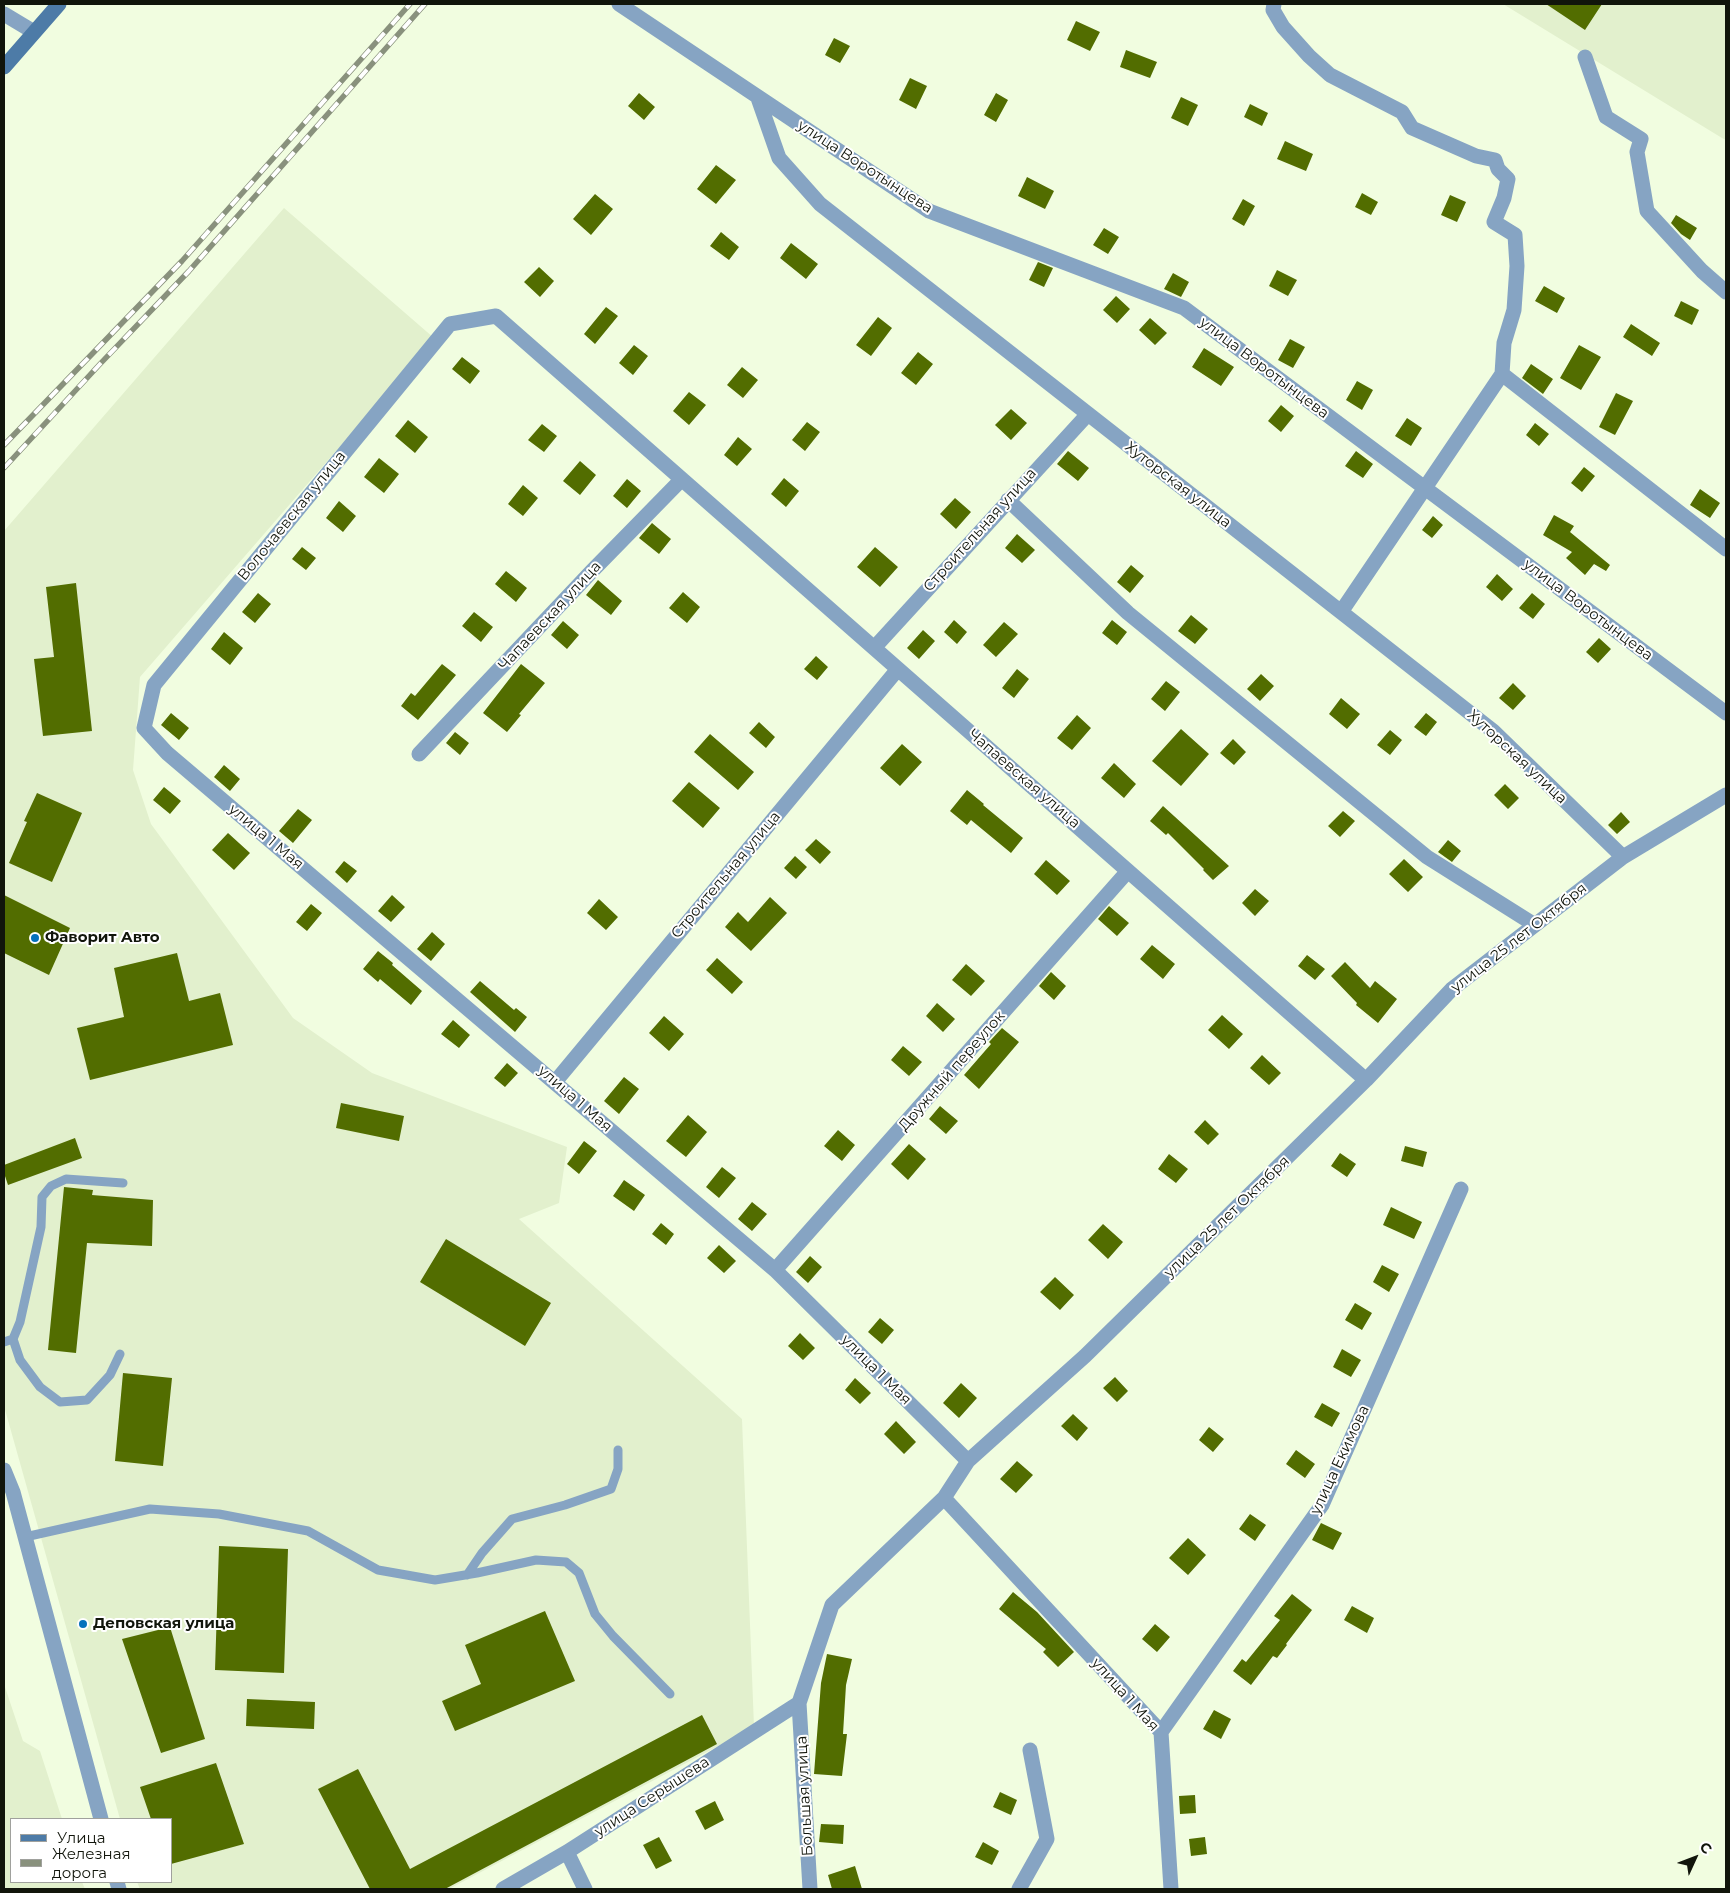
<!DOCTYPE html>
<meta charset="utf-8">
<style>
body{margin:0}
#map{position:relative;width:1730px;height:1893px;overflow:hidden;background:#f1fde0;font-family:Montserrat,sans-serif}
canvas{display:block}
.frame{position:absolute;inset:0;border:5px solid #11150b;pointer-events:none}
.legend{position:absolute;left:10px;top:1818px;width:162px;height:65px;box-sizing:border-box;background:#fff;border:1px solid #a0a19d;margin:0;padding:6px 9px;list-style:none;font-size:15px;color:#11150b}
.legend li{display:flex;align-items:center;gap:10px;height:25px}
.legend b{width:25px;border:1px solid #a0a19d}
.north{position:absolute;left:1670px;top:1833px;width:50px;height:50px;-webkit-text-stroke:4px #fff;paint-order:stroke;rotate:47deg;font-size:14px;font-weight:700;line-height:20px;text-align:center;color:#11150b}
.north::after{content:'';display:block;margin:auto;width:18px;height:22px;background:#11150b;clip-path:polygon(50% 0,100% 100%,50% 72%,0 100%)}
</style>
<div id="map">
<canvas width="1730" height="1893"></canvas>
<div class="frame"></div>
<ul class="legend">
<li><b style="height:6px;background:#4d7ba7"></b>Улица</li>
<li><b style="height:6px;background:#89917d"></b>Железная дорога</li>
</ul>
<div class="north">С</div>
</div>
<script>
const g = document.querySelector('canvas').getContext('2d');
g.lineJoin = 'round';
function fill(path, color) { g.fillStyle = color; g.fill(path, 'evenodd'); }
const shape = rows => new Path2D(rows.map(r => 'M' + r).join(''));
function trace(path, color, width, dash) { g.strokeStyle = color; g.lineWidth = width; g.lineCap = dash ? 'butt' : 'round'; g.setLineDash(dash || []); g.stroke(path); }
function drawText(font, color, halo, rows, align = 'center') {
  g.font = font + ' Montserrat,sans-serif'; g.lineWidth = 4; g.setLineDash([]); g.textBaseline = 'middle'; g.strokeStyle = halo; g.fillStyle = color; for (const [text, x, y, turn = 0] of rows) {
    g.save(); g.translate(x, y); g.rotate((+turn || 0) * Math.PI / 180); g.textAlign = isNaN(turn) ? turn : align; if (halo) g.strokeText(text, 0, 0); g.fillText(text, 0, 0); g.restore();
  }
}
const built = shape([
 [1503,4,1726,4,1726,140,1722,138],
 [284,208,434,338,140,677,133,770,151,824,293,1018,372,1073,567,1147,559,1203,519,1219,742,1419,754,1727,449,1889,140,1889,137,1882,171,1882,171,1819,120,1819,4,1406,4,531],
 [4,1684,23,1741,40,1751,62,1819,11,1819,11,1882,82,1882,85,1889,4,1889]
]);
const building = shape([
 [1546,4,1602,4,1585,30],
 [1076,21,1100,32,1090,51,1067,40],
 [834,38,850,46,840,63,825,55],
 [1126,50,1157,62,1150,78,1120,67],
 [910,78,927,86,916,109,899,100],
 [639,93,655,107,644,120,628,106],
 [996,93,1008,100,996,122,984,115],
 [1181,97,1198,105,1188,126,1171,118],
 [1250,104,1268,113,1262,126,1244,117],
 [1285,141,1313,154,1306,171,1277,159],
 [716,165,736,180,716,204,697,189],
 [1027,177,1054,191,1045,209,1018,196],
 [1362,193,1378,202,1371,215,1355,207],
 [595,194,613,209,591,235,573,219],
 [1450,195,1466,202,1457,222,1441,215],
 [1243,199,1255,206,1244,226,1232,219],
 [1676,215,1697,228,1690,240,1681,234,1671,223],
 [1104,228,1119,237,1108,254,1093,245],
 [721,232,739,247,729,260,710,246],
 [791,243,818,264,806,279,780,258],
 [1038,262,1053,268,1044,287,1029,280],
 [539,267,554,281,540,297,524,282],
 [1277,270,1297,280,1288,296,1269,286],
 [1173,273,1189,282,1181,297,1164,289],
 [1544,286,1565,298,1557,313,1535,301],
 [1116,296,1130,309,1117,323,1103,310],
 [1681,301,1699,310,1692,325,1674,316],
 [606,307,618,316,595,344,584,334],
 [878,317,892,328,871,356,856,345],
 [1150,318,1167,333,1155,345,1139,330],
 [1631,324,1660,343,1652,356,1623,337],
 [1290,339,1305,347,1293,368,1278,360],
 [634,345,648,356,633,375,619,363],
 [1579,345,1601,357,1581,390,1560,378],
 [1204,348,1234,367,1221,386,1192,367],
 [918,352,933,364,916,385,901,373],
 [462,357,480,371,470,384,452,369],
 [1531,364,1553,379,1543,394,1522,378],
 [742,367,758,380,743,398,727,385],
 [1357,381,1373,390,1362,410,1346,400],
 [689,392,706,405,689,425,673,411],
 [1616,393,1633,401,1615,435,1599,427],
 [1281,405,1294,416,1281,432,1268,421],
 [1011,409,1027,423,1011,440,995,425],
 [1407,418,1422,428,1411,446,1395,436],
 [408,420,428,437,415,453,395,436],
 [807,422,820,432,805,451,792,440],
 [1535,423,1549,434,1539,446,1526,435],
 [542,424,557,436,544,452,528,440],
 [738,437,752,449,737,466,724,455],
 [1068,451,1089,468,1078,481,1057,464],
 [1356,451,1373,464,1363,478,1345,466],
 [379,458,399,474,384,493,364,477],
 [580,461,596,475,580,495,563,481],
 [1584,467,1595,476,1582,492,1571,483],
 [784,478,799,491,786,507,771,494],
 [627,479,641,491,627,508,613,496],
 [523,485,538,498,523,516,508,504],
 [1700,489,1720,503,1710,518,1690,505],
 [955,498,971,512,956,529,940,514],
 [339,501,356,516,343,532,326,518],
 [1554,515,1574,526,1570,532,1610,565,1606,571,1594,564,1585,575,1566,558,1572,552,1543,535],
 [1433,516,1443,525,1432,538,1422,530],
 [652,523,671,539,659,554,639,538],
 [1017,534,1035,550,1022,563,1005,548],
 [302,547,316,558,306,570,292,559],
 [875,547,898,567,880,587,857,567],
 [1131,565,1144,576,1130,593,1117,582],
 [506,571,527,588,516,602,495,584],
 [1497,574,1513,589,1502,601,1486,587],
 [598,580,622,601,611,615,586,595],
 [76,583,92,731,43,736,34,659,54,657,46,587],
 [683,592,700,607,687,623,669,608],
 [258,593,271,604,255,623,242,612],
 [1532,593,1545,604,1533,619,1519,608],
 [474,612,493,627,481,642,462,626],
 [1191,615,1208,629,1195,644,1178,631],
 [954,620,967,632,957,644,944,632],
 [1112,620,1127,632,1117,645,1102,633],
 [563,621,579,635,567,649,551,635],
 [1004,622,1018,634,996,657,983,645],
 [923,630,935,641,919,659,907,648],
 [224,632,243,648,230,665,211,649],
 [1599,638,1611,649,1598,663,1586,652],
 [816,656,828,667,817,680,804,669],
 [442,664,456,675,418,720,401,706,411,693,415,696],
 [521,664,545,683,519,714,521,715,507,732,483,713],
 [1017,669,1029,679,1014,698,1002,688],
 [1261,674,1274,686,1260,701,1247,689],
 [1166,681,1180,692,1165,711,1151,699],
 [1513,683,1526,696,1513,710,1499,698],
 [1341,698,1360,714,1347,729,1329,714],
 [171,713,189,728,179,740,161,725],
 [1426,713,1437,722,1426,736,1414,727],
 [1077,715,1091,728,1072,750,1057,738],
 [759,722,775,737,766,748,749,733],
 [1181,729,1209,754,1181,786,1152,761],
 [1390,730,1402,740,1390,755,1377,745],
 [455,732,469,743,460,755,446,743],
 [710,734,754,772,738,790,694,752],
 [1233,739,1246,752,1234,765,1220,753],
 [902,744,922,762,900,786,880,768],
 [1114,763,1136,784,1124,798,1101,778],
 [224,765,240,779,230,791,214,777],
 [689,782,720,808,703,828,672,801],
 [1505,784,1519,798,1508,809,1494,795],
 [164,787,181,801,170,814,153,800],
 [967,790,984,804,983,805,1023,838,1011,853,971,820,967,825,950,811],
 [37,793,82,813,52,882,9,863,27,822,24,821],
 [1163,806,1229,866,1213,880,1203,870,1204,869,1168,833,1166,835,1150,821],
 [298,809,312,820,293,843,279,831],
 [1343,811,1355,821,1340,837,1328,826],
 [1621,812,1630,822,1617,834,1608,825],
 [228,833,250,853,234,870,212,850],
 [816,839,831,852,820,864,805,850],
 [1448,840,1461,851,1452,862,1438,852],
 [795,856,807,867,796,879,784,868],
 [1404,859,1423,877,1408,892,1389,874],
 [1046,860,1070,881,1057,895,1034,874],
 [344,861,357,871,347,883,335,872],
 [1255,889,1269,901,1255,916,1242,903],
 [4,895,70,928,49,975,4,953],
 [392,895,405,907,391,922,378,911],
 [770,897,787,913,751,951,725,927,738,912,748,922],
 [599,899,618,917,606,930,587,913],
 [311,904,322,913,307,931,296,922],
 [1109,906,1129,923,1117,936,1098,919],
 [432,932,445,944,431,961,417,949],
 [1152,945,1175,964,1163,979,1140,959],
 [378,951,393,963,392,965,422,991,411,1005,380,979,378,982,363,969],
 [177,953,189,1001,220,993,233,1045,90,1080,77,1028,124,1017,114,968],
 [1307,955,1325,969,1315,980,1298,966],
 [717,958,743,982,732,994,706,970],
 [1345,962,1370,988,1375,981,1397,999,1378,1023,1356,1005,1357,1003,1331,976],
 [966,964,985,981,971,996,952,980],
 [1051,972,1066,986,1054,1000,1039,986],
 [480,981,514,1010,516,1008,527,1017,515,1032,470,992],
 [937,1003,955,1019,943,1032,926,1016],
 [1222,1015,1243,1034,1229,1049,1208,1030],
 [664,1016,684,1034,669,1051,649,1033],
 [453,1020,470,1035,459,1048,441,1034],
 [1002,1028,1019,1042,979,1089,964,1075,991,1044,989,1042],
 [903,1046,922,1062,909,1076,891,1060],
 [1262,1055,1281,1073,1269,1085,1250,1068],
 [507,1063,518,1073,505,1087,494,1078],
 [624,1077,639,1089,619,1114,604,1101],
 [341,1103,404,1116,399,1141,336,1128],
 [940,1106,958,1121,946,1134,929,1119],
 [688,1115,707,1132,686,1157,666,1141],
 [1205,1120,1219,1134,1208,1145,1194,1132],
 [838,1130,855,1145,842,1161,824,1146],
 [75,1138,82,1158,8,1185,4,1173,4,1165],
 [584,1141,597,1151,579,1174,567,1164],
 [909,1144,926,1159,908,1180,891,1164],
 [1405,1146,1427,1152,1423,1167,1401,1161],
 [1340,1153,1356,1164,1347,1177,1331,1166],
 [1169,1154,1188,1169,1176,1183,1158,1169],
 [722,1167,736,1178,719,1198,706,1187],
 [624,1180,645,1195,634,1211,613,1196],
 [64,1187,93,1190,92,1195,153,1200,152,1246,87,1243,76,1353,48,1350],
 [752,1202,767,1214,752,1231,738,1219],
 [1391,1207,1422,1222,1414,1239,1383,1225],
 [661,1223,674,1234,666,1245,652,1234],
 [1103,1224,1123,1242,1108,1259,1088,1240],
 [446,1239,551,1303,525,1346,420,1282],
 [719,1245,736,1261,724,1273,707,1258],
 [810,1256,822,1267,808,1283,796,1272],
 [1382,1265,1399,1274,1389,1292,1373,1282],
 [1055,1277,1074,1295,1060,1310,1040,1292],
 [1355,1303,1372,1313,1362,1330,1345,1320],
 [880,1318,894,1330,882,1344,868,1332],
 [800,1333,815,1348,803,1360,788,1346],
 [1342,1349,1361,1360,1351,1377,1333,1367],
 [123,1373,172,1378,163,1466,115,1461],
 [1115,1377,1128,1391,1117,1402,1103,1388],
 [855,1378,871,1393,860,1404,845,1390],
 [961,1383,977,1398,959,1418,943,1403],
 [1322,1403,1340,1413,1332,1427,1314,1417],
 [1073,1414,1088,1428,1077,1441,1061,1426],
 [896,1421,916,1442,904,1454,884,1434],
 [1209,1427,1224,1439,1213,1452,1199,1440],
 [1296,1450,1315,1464,1305,1478,1286,1464],
 [1017,1461,1033,1475,1016,1493,1000,1479],
 [1250,1514,1266,1525,1255,1541,1239,1529],
 [1321,1523,1342,1533,1333,1550,1312,1540],
 [1188,1538,1206,1555,1188,1575,1169,1558],
 [219,1546,288,1549,284,1673,215,1670],
 [1013,1592,1037,1612,1074,1652,1058,1667,1043,1652,1046,1649,999,1609],
 [1292,1594,1312,1610,1286,1644,1287,1645,1277,1658,1273,1656,1251,1685,1233,1671,1242,1659,1246,1662,1280,1620,1274,1616],
 [1352,1606,1374,1618,1367,1633,1344,1620],
 [545,1611,575,1681,455,1731,442,1701,481,1684,465,1645],
 [1155,1624,1170,1637,1157,1652,1142,1639],
 [170,1627,205,1739,161,1753,122,1639],
 [827,1654,852,1659,846,1685,843,1734,847,1734,842,1776,814,1774,821,1683],
 [247,1699,315,1702,314,1729,246,1726],
 [1214,1710,1231,1719,1221,1739,1203,1729],
 [702,1715,717,1744,445,1889,370,1889,318,1789,358,1769,410,1869],
 [216,1763,244,1844,171,1864,171,1819,151,1819,140,1787],
 [1000,1792,1017,1800,1011,1815,993,1807],
 [1195,1795,1196,1813,1180,1814,1179,1796],
 [715,1801,724,1820,705,1830,695,1811],
 [821,1824,844,1825,843,1844,819,1842],
 [659,1837,672,1861,656,1869,643,1845],
 [1205,1837,1207,1854,1191,1856,1189,1839],
 [983,1842,999,1851,992,1865,975,1857],
 [855,1866,862,1889,832,1889,828,1875]
]);
const lane = shape([
 [13,1339,20,1360,40,1387,60,1402,87,1400,110,1375,120,1354],
 [4,1342,13,1339,20,1322,41,1227,42,1197,51,1186,66,1179,123,1183],
 [25,1537,150,1509,219,1514,308,1531,378,1570,435,1580,477,1573,536,1560,566,1562,579,1573,595,1614,613,1636,670,1694],
 [467,1575,482,1553,512,1519,565,1505,611,1489,618,1469,618,1450]
]);
const street = shape([
 [619,4,929,211,1184,308,1726,713],
 [1274,4,1273,10,1283,27,1309,56,1330,75,1402,112,1412,128,1476,156,1495,160,1498,169,1508,179,1504,198,1494,222,1515,235,1517,266,1514,310,1504,343,1502,374,1341,612],
 [4,14,34,32],
 [1585,57,1606,117,1641,139,1637,152,1647,211,1702,271,1726,292],
 [758,98,779,158,820,204,1493,731,1623,857],
 [1502,374,1726,549],
 [1008,500,1128,613,1427,857,1535,925],
 [874,648,1088,414],
 [419,754,592,571,682,479],
 [555,1082,898,669],
 [775,1270,1128,871],
 [968,1461,775,1270,167,753,144,728,154,685,450,324,496,316,1366,1080],
 [4,1470,13,1492,101,1819],
 [944,1498,1161,1732,1171,1889],
 [1161,1732,1322,1505,1461,1189],
 [567,1852,585,1889],
 [117,1882,119,1889],
 [503,1889,567,1852,799,1703],
 [810,1889,799,1703,832,1605,944,1498,968,1461,1085,1356,1366,1080,1452,989,1623,857,1726,795],
 [1019,1889,1047,1839,1030,1750]
]);
const secondary = shape([
 [4,67,59,4]
]);
const rail = shape([
 [4,445,182,261,410,4],
 [4,468,100,364,189,271,425,4]
]);
const markers = [
 [35,938,5,"#0571bc"],
 [83,1624,5,"#0571bc"]
];
const streetNames = [
 ["улица Воротынцева",865,167,33],
 ["улица Воротынцева",1264,368,37],
 ["Хуторская улица",1178,485,38],
 ["Волочаевская улица",292,516,-51],
 ["Строительная улица",980,530,-48],
 ["улица Воротынцева",1588,610,37],
 ["Чапаевская улица",550,616,-47],
 ["Хуторская улица",1517,757,43],
 ["Чапаевская улица",1024,779,41],
 ["улица 1 Мая",266,837,40],
 ["Строительная улица",726,875,-50],
 ["улица 25 лет Октября",1519,938,-38],
 ["Дружный переулок",952,1071,-49],
 ["улица 1 Мая",575,1099,41],
 ["улица 25 лет Октября",1227,1217,-44],
 ["улица 1 Мая",876,1370,45],
 ["улица Екимова",1340,1460,-65],
 ["улица 1 Мая",1125,1695,48],
 ["Большая улица",805,1796,-93],
 ["улица Серышева",652,1797,-33]
];
const poiNames = [
 ["Фаворит Авто",45,938],
 ["Деповская улица",93,1624]
];
fill(built, '#e2f0cd');
fill(building, '#526d00');
trace(lane, '#86a4c3', 9);
trace(street, '#86a4c3', 15);
trace(secondary, '#4d7ba7', 15);
trace(rail, '#89917d', 5.5);
trace(rail, '#fff', 4, [11]);
for (const [x, y, r, color] of markers) { const dot = new Path2D(); dot.arc(x, y, r, 0, 2 * Math.PI); g.fillStyle = color; g.fill(dot); trace(dot, '#fff', 2); }
drawText('15px', '#11150b', '#fff', streetNames);
drawText('bold 15px', '#11150b', '#fff', poiNames, 'left');
</script>
